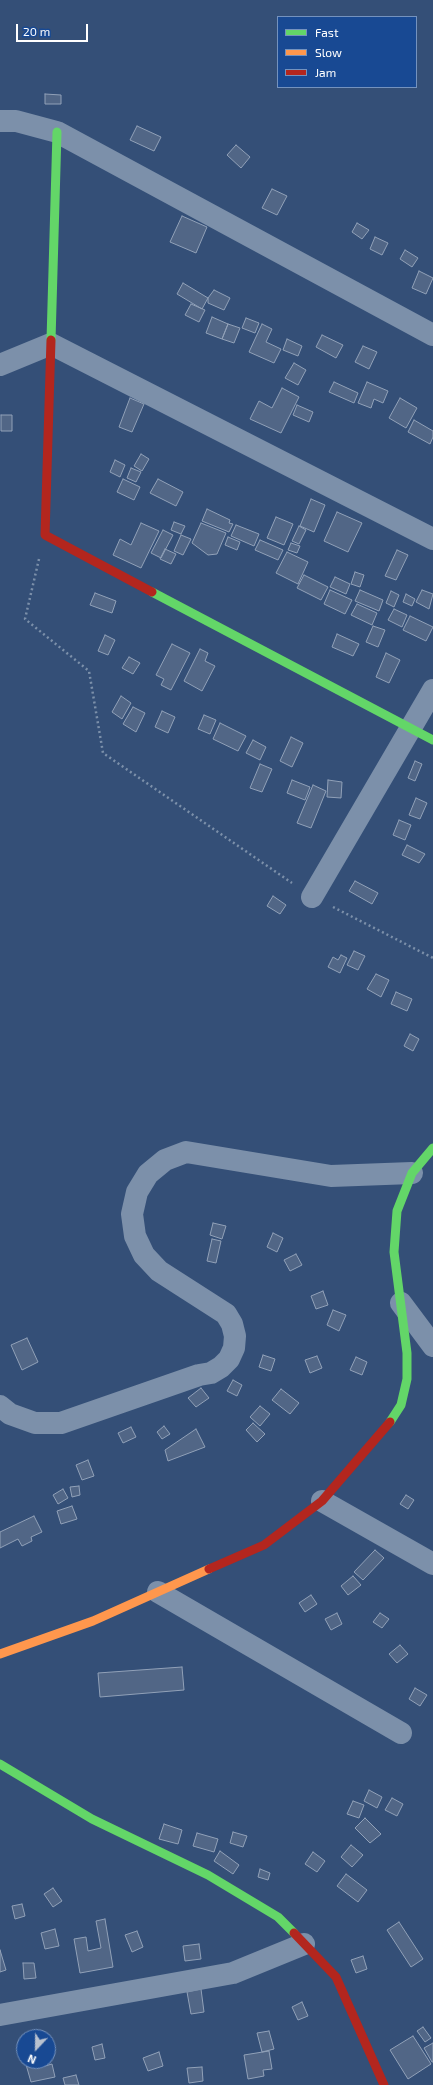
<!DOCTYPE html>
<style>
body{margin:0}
#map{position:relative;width:433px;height:2085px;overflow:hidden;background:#344f77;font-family:"Exo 2",sans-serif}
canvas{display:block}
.legend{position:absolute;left:277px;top:16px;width:140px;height:72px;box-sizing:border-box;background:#184993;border:1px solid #7492be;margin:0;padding:5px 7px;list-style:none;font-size:12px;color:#fff}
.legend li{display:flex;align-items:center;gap:8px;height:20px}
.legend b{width:20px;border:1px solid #7492be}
.north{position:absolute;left:16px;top:2029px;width:40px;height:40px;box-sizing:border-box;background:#184993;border:1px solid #7492be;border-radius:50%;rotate:202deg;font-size:11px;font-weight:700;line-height:16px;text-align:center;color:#fff}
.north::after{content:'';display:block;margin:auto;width:14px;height:18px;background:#b8c1cf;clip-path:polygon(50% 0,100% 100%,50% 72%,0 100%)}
.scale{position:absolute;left:16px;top:24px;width:72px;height:18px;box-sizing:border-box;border:2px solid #fff;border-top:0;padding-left:5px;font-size:12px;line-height:14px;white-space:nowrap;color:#fff;-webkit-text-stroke:3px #184993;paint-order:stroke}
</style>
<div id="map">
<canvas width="433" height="2085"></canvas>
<ul class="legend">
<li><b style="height:5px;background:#63d668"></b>Fast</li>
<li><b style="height:5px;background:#ff974d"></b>Slow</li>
<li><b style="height:5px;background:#b3261e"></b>Jam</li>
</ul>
<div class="north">N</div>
<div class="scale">20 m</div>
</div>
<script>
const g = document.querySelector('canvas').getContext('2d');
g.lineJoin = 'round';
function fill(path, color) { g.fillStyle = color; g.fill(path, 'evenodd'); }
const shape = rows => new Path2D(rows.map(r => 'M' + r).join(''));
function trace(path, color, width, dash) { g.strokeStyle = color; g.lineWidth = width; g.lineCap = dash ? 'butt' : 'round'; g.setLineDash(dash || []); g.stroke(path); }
const building = shape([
 [45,94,61,95,61,104,45,104,45,94],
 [137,126,161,137,154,151,130,140,137,126],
 [236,145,250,157,241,168,227,155,236,145],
 [272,189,287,196,277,215,262,208,272,189],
 [182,216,207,227,196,253,170,242,182,216],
 [357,223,369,230,362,239,352,232,357,223],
 [375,237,388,243,382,255,370,249,375,237],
 [405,250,418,258,412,267,400,259,405,250],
 [419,271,433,278,426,294,412,288,419,271],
 [183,283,208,298,202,309,177,294,183,283],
 [214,290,230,298,224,310,208,303,208,298,214,290],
 [191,304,205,310,199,322,185,315,191,304],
 [212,317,228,324,222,339,206,333,212,317],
 [246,318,259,323,255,333,242,328,246,318],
 [228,324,240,328,234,343,222,339,228,324],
 [262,324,272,329,266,342,281,349,274,363,249,352,262,324],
 [322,335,343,345,336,358,316,347,322,335],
 [287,339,302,346,298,356,283,350,287,339],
 [363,346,377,352,369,369,355,362,363,346],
 [294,363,306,370,298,385,285,378,294,363],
 [334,382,358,393,354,403,329,392,334,382],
 [367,382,388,391,383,403,374,399,371,408,358,403,367,382],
 [282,388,299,397,281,433,250,419,259,401,272,408,282,388],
 [130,398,144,404,132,432,119,427,130,398],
 [400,398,417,408,406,428,389,418,400,398],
 [297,405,313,412,309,422,293,415,297,405],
 [1,415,12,415,12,431,1,431,1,415],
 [414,420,433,431,433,437,430,444,408,432,414,420],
 [141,454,149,459,142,471,134,466,141,454],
 [115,460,125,465,120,477,110,472,115,460],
 [131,468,141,472,136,482,127,478,131,468],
 [123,479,140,487,134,500,117,492,123,479],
 [158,479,183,492,176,506,150,493,158,479],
 [311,499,325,505,314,532,300,526,311,499],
 [207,509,230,520,229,523,233,524,229,532,202,521,207,509],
 [337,512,362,523,348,552,324,541,337,512],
 [276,517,293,524,284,545,267,538,276,517],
 [174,522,185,526,181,534,171,530,174,522],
 [141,523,159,531,141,568,113,555,120,539,131,545,141,523],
 [201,523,226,533,217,554,208,555,192,543,201,523],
 [236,525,259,534,254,546,231,536,236,525],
 [299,526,306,530,299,544,292,541,299,526],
 [163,530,173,535,161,558,151,553,163,530],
 [181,535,191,539,183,555,174,551,181,535],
 [228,537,240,542,237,550,225,545,228,537],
 [260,540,283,550,278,560,255,550,260,540],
 [291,543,300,546,297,553,288,550,291,543],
 [165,549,176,554,171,564,160,559,165,549],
 [397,550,408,555,396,580,385,576,397,550],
 [287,552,308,562,298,584,276,573,287,552],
 [355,572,364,575,360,587,351,584,355,572],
 [304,575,328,587,321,600,297,588,304,575],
 [335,577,350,584,346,594,330,587,335,577],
 [330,590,352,600,345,614,324,604,330,590],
 [360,590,383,600,379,611,355,601,360,590],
 [422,590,433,594,429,609,416,602,422,590],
 [391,591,399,595,394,607,386,603,391,591],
 [95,593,116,601,112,613,90,605,95,593],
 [406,594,415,599,412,606,403,602,406,594],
 [357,604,377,613,372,625,351,615,357,604],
 [394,609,407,615,402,627,388,620,394,609],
 [410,616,433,627,426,641,403,630,410,616],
 [373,626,385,630,378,647,366,642,373,626],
 [337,634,359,644,353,656,332,647,337,634],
 [105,635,115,640,108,655,98,651,105,635],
 [172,644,190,653,171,690,161,685,164,679,156,675,172,644],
 [200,649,208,653,205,661,215,666,202,691,184,681,200,649],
 [386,653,400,660,389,683,376,677,386,653],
 [129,657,140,663,133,674,122,668,129,657],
 [121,696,131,703,122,719,112,712,121,696],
 [133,707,145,713,136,732,123,724,133,707],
 [162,711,175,717,168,733,155,727,162,711],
 [204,715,216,720,210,734,198,729,204,715],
 [220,723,246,736,238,751,213,739,220,723],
 [291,737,303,743,292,767,280,761,291,737],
 [253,740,266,747,260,760,246,753,253,740],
 [415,761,422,764,415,781,408,778,415,761],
 [260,764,272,769,262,792,250,788,260,764],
 [292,780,310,787,305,800,287,793,292,780],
 [328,780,342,782,341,798,327,797,328,780],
 [313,785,326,791,311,828,297,823,313,785],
 [416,798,427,803,420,819,409,815,416,798],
 [399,820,411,825,405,840,393,835,399,820],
 [407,845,425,854,419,863,402,855,407,845],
 [355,881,378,893,372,904,349,891,355,881],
 [273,896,286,905,280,914,267,906,273,896],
 [354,951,365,956,358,970,347,965,354,951],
 [341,955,347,958,340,973,328,967,333,957,338,960,341,955],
 [376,974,389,980,381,997,367,989,376,974],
 [396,992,412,999,407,1011,391,1004,396,992],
 [410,1034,419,1039,413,1051,404,1046,410,1034],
 [213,1223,226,1226,222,1239,210,1235,213,1223],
 [273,1233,283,1238,277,1252,267,1247,273,1233],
 [212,1239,221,1241,216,1263,207,1261,212,1239],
 [296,1254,302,1265,290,1271,284,1260,296,1254],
 [323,1291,328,1305,316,1309,311,1296,323,1291],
 [333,1310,346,1315,339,1331,327,1325,333,1310],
 [27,1338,38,1362,22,1370,11,1345,27,1338],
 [263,1355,275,1359,271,1371,259,1367,263,1355],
 [317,1356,322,1368,310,1373,305,1360,317,1356],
 [356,1357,367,1362,362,1375,350,1370,356,1357],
 [233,1380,242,1385,237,1396,227,1391,233,1380],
 [201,1388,209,1398,196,1407,188,1398,201,1388],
 [281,1389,299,1403,290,1414,272,1400,281,1389],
 [260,1406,270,1414,260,1426,250,1417,260,1406],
 [253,1423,265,1434,257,1442,246,1430,253,1423],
 [164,1426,170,1434,162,1439,157,1432,164,1426],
 [131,1427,136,1437,123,1443,118,1433,131,1427],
 [196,1429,205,1447,168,1461,165,1450,196,1429],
 [88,1460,94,1476,82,1480,76,1465,88,1460],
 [79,1486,80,1495,72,1497,70,1487,79,1486],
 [63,1489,68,1498,58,1504,53,1495,63,1489],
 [406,1495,414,1500,408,1509,400,1504,406,1495],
 [72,1506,77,1519,61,1524,57,1511,72,1506],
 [34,1516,42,1532,31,1537,32,1541,22,1546,18,1539,0,1548,0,1532,34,1516],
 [375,1550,384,1558,363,1580,354,1572,375,1550],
 [353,1576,361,1585,348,1595,341,1586,353,1576],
 [311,1595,317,1604,305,1612,299,1603,311,1595],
 [337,1613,342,1624,331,1630,325,1619,337,1613],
 [380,1613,389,1619,382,1628,373,1622,380,1613],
 [400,1645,408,1654,397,1663,389,1654,400,1645],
 [182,1667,184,1690,100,1697,98,1673,182,1667],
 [415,1688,427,1695,420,1706,409,1699,415,1688],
 [369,1790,382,1797,377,1808,364,1801,369,1790],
 [392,1798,403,1804,397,1816,385,1810,392,1798],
 [353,1801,364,1805,359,1818,347,1814,353,1801],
 [365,1818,381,1834,370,1843,355,1828,365,1818],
 [164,1824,182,1830,178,1844,159,1839,164,1824],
 [233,1832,247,1836,243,1847,230,1843,233,1832],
 [197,1833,218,1839,214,1852,193,1846,197,1833],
 [351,1845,363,1855,352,1867,341,1857,351,1845],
 [220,1851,239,1865,233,1874,214,1861,220,1851],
 [313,1852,325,1861,317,1872,305,1864,313,1852],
 [260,1869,270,1873,268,1880,258,1877,260,1869],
 [346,1874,367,1890,358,1902,337,1886,346,1874],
 [53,1888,62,1901,53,1907,44,1894,53,1888],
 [22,1904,25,1916,15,1919,12,1906,22,1904],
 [105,1919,113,1967,80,1973,74,1939,86,1937,88,1951,101,1948,96,1921,105,1919],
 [399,1922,423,1959,411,1967,387,1930,399,1922],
 [55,1929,59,1946,45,1949,41,1933,55,1929],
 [137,1931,143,1947,132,1952,125,1935,137,1931],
 [199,1944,201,1959,185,1961,183,1946,199,1944],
 [0,1950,6,1970,0,1972,0,1950],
 [363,1956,367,1969,356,1973,351,1960,363,1956],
 [23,1963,34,1963,36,1978,24,1979,23,1963],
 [201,1989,204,2012,191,2014,187,1992,201,1989],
 [302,2002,308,2016,298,2020,292,2007,302,2002],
 [423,2027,431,2038,425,2042,417,2031,423,2027],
 [269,2031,274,2049,262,2052,257,2033,269,2031],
 [413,2036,431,2064,408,2079,390,2050,413,2036],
 [433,2043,433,2062,432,2062,424,2048,433,2043],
 [102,2044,105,2058,95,2060,92,2047,102,2044],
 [269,2051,272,2069,263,2070,264,2076,248,2079,244,2055,269,2051],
 [159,2052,163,2066,148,2071,143,2058,159,2052],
 [25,2061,37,2061,38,2068,52,2064,55,2077,31,2082,25,2061],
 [202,2067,203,2081,189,2083,187,2068,202,2067],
 [76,2075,79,2085,65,2085,63,2078,76,2075]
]);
const path = shape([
 [39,559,25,619,89,671,103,753,292,883],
 [333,907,433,958]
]);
const street = shape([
 [0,121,16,121,57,132,433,335],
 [0,365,51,344,433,539],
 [312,897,433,690],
 [401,1303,433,1346],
 [0,1406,10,1414,35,1423,61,1423,199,1375,211,1373,221,1367,229,1359,234,1348,235,1336,232,1324,226,1314,159,1271,144,1255,135,1236,132,1214,137,1192,148,1174,165,1160,186,1152,331,1176,412,1173],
 [322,1501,433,1564],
 [158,1592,401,1733],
 [0,2015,233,1973,304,1944]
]);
const fast = shape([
 [51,340,57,132],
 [152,592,433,740],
 [390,1422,401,1405,407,1379,407,1353,394,1252,397,1211,412,1173,433,1148],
 [0,1764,92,1819,208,1875,278,1917,294,1933]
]);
const slow = shape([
 [0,1654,93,1621,209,1569]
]);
const jam = shape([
 [51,340,45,535,152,592],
 [209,1569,264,1545,322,1501,390,1422],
 [294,1933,336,1977,384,2085]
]);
fill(building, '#516686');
trace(building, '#91a1b8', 1);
trace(path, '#7c90aa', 2.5, [2, 3]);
trace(street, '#7c90aa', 22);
trace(fast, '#63d668', 9);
trace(slow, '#ff974d', 9);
trace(jam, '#b3261e', 9);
</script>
